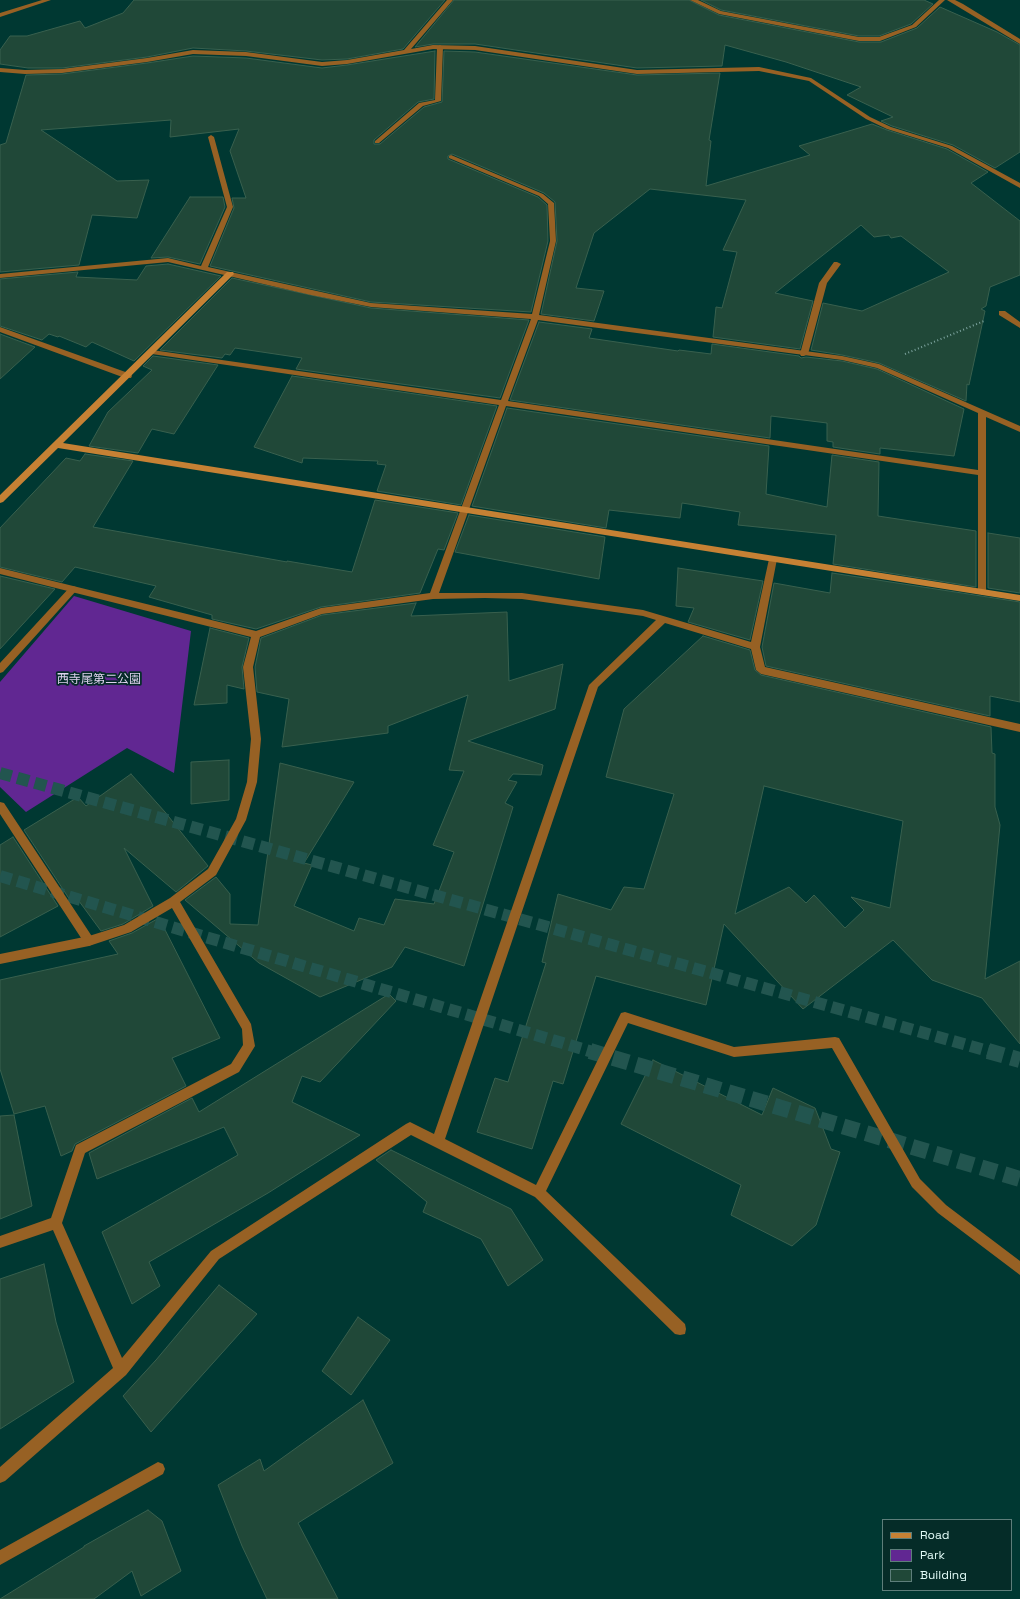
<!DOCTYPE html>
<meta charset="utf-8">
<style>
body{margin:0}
#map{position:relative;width:1020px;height:1599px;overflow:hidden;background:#003832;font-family:"Space Grotesk",sans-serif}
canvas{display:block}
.legend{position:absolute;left:882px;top:1519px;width:130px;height:72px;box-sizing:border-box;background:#052c28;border:1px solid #5d7e7a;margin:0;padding:5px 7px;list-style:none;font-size:12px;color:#e1faf6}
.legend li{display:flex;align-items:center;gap:8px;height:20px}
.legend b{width:20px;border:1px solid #5d7e7a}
</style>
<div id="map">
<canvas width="1020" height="1599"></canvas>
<ul class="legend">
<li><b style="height:5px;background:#c68134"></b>Road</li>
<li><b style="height:11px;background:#612792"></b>Park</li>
<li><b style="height:11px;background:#204838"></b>Building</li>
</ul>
</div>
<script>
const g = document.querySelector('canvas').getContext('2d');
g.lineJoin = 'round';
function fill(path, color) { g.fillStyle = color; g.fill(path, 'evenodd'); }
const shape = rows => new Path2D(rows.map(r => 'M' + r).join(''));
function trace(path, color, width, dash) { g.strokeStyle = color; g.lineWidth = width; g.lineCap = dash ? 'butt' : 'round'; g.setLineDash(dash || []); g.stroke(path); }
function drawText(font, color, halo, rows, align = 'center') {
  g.font = font + ' "Space Grotesk","Noto Sans JP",sans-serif'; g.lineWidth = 3.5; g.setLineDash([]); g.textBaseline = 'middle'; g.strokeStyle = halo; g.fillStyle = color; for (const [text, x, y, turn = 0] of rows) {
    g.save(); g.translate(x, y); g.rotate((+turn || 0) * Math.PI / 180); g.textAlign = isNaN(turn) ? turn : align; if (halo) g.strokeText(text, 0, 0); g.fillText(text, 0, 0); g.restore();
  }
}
const green = shape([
 [74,596,191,631,174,773,127,748,26,812,0,787,0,682]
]);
const building = shape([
 [134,0,445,0,403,49,347,59,322,60,246,51,193,48,147,57,62,68,28,68,0,64,0,50,10,36,27,36,80,21,85,28,123,13,134,0],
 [454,0,689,0,719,15,859,42,881,42,917,28,940,7,997,32,1020,45,1020,152,995,168,953,145,892,126,881,121,893,117,847,95,861,87,786,62,725,45,722,66,637,68,475,44,433,44,415,47,454,0],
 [701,0,924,0,933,4,911,24,879,36,859,36,721,10,701,0],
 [435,51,434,99,418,102,374,140,374,144,380,144,424,107,442,102,444,51,475,52,637,75,720,73,709,140,711,141,706,186,810,155,799,146,872,124,887,130,947,149,988,172,971,183,1020,221,1020,275,990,287,986,306,981,309,985,311,969,385,967,384,966,401,879,363,842,355,811,350,823,303,862,311,949,272,901,236,891,238,889,235,874,237,861,225,775,293,813,301,800,349,713,337,716,307,722,308,737,252,723,250,746,200,650,189,594,233,576,288,604,291,594,321,541,314,557,241,555,202,544,193,452,154,448,156,448,159,538,197,547,205,548,241,531,312,371,302,210,266,234,208,232,198,246,198,230,151,239,129,170,137,171,120,41,130,117,181,149,180,137,218,92,215,79,265,0,272,0,145,6,143,26,75,62,74,147,63,193,56,246,58,322,68,347,65,435,51],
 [190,197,223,197,225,207,200,264,168,257,151,258,190,197],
 [168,264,221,276,134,361,92,342,86,347,59,336,58,337,49,334,42,340,0,326,0,279,78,272,76,277,137,280,146,266,168,264],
 [232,278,371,308,529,320,500,398,296,369,302,358,235,348,230,355,225,354,222,358,160,350,232,278],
 [539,322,592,329,589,338,678,351,679,350,711,354,712,344,799,356,801,358,806,357,842,361,877,369,964,409,954,456,880,448,880,454,833,447,833,442,827,441,827,423,771,416,770,438,510,400,539,322],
 [0,334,35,347,0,379,0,334],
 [153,356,218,365,174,434,152,429,138,453,89,446,108,412,152,370,143,366,153,356],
 [292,376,497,406,461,505,377,491,386,465,377,464,378,461,303,458,302,463,254,447,292,376],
 [507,408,769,446,766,494,827,507,832,455,879,462,878,516,976,531,976,587,833,564,836,535,738,525,740,512,682,503,680,518,609,510,606,528,472,506,507,408],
 [85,454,133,461,93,527,287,562,287,561,352,572,375,500,458,513,444,550,438,549,420,593,321,607,256,629,212,619,212,615,149,597,156,586,75,567,62,582,0,567,0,528,66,458,80,461,85,454],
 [469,515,605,537,599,579,455,552,469,515],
 [988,533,1020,538,1020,593,988,588,988,533],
 [678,568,763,581,750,640,688,622,694,608,676,606,678,568],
 [832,573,1020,602,1020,702,990,696,990,716,766,666,762,647,774,583,830,593,832,573],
 [0,576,55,589,0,649,0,576],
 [416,603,411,616,507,612,509,681,563,664,555,709,468,741,543,765,541,775,513,774,508,780,517,782,505,803,513,807,464,966,405,947,392,967,320,997,259,963,185,900,216,877,230,894,230,924,258,925,280,763,354,782,304,863,312,865,294,906,354,931,359,918,384,925,395,899,434,904,454,852,433,845,464,771,449,770,468,695,388,726,388,733,282,747,289,699,257,692,255,667,261,638,322,615,416,603],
 [210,628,249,638,242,667,244,689,227,685,227,703,194,705,210,628],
 [703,636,750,650,755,670,761,675,991,727,992,753,995,754,995,807,1000,825,985,979,1020,961,1020,1044,982,998,932,980,893,940,803,1009,724,924,706,1005,596,976,563,1084,553,1081,532,1149,477,1132,495,1078,508,1082,546,963,542,962,558,894,611,910,624,887,644,889,674,794,606,777,624,709,703,636],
 [764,786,903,821,890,908,851,897,864,910,845,928,814,895,806,903,789,887,735,914,764,786],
 [229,760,229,800,191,804,191,762,229,760],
 [131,774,165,812,208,866,176,892,124,848,153,906,123,924,101,931,76,897,70,900,24,830,78,797,86,806,131,774],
 [13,837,58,906,0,937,0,845,13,837],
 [159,918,220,1038,172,1058,186,1086,75,1144,72,1151,61,1156,45,1106,14,1114,0,1069,0,980,118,954,109,941,132,933,159,918],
 [389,994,396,1001,320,1082,302,1076,292,1102,360,1135,268,1193,149,1262,160,1286,132,1304,102,1232,238,1155,224,1127,97,1179,89,1153,192,1098,199,1112,389,994],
 [653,1060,762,1115,773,1088,815,1108,831,1149,840,1152,816,1225,792,1246,731,1215,741,1185,621,1124,653,1060],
 [14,1115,32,1206,0,1219,0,1116,14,1115],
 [391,1150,511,1209,543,1260,508,1286,481,1239,423,1212,427,1202,376,1160,391,1150],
 [44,1264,56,1322,74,1382,0,1429,0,1279,44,1264],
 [219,1285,257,1314,151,1432,123,1396,156,1360,219,1285],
 [358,1317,390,1340,351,1395,322,1371,358,1317],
 [363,1400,393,1463,298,1523,338,1599,267,1599,242,1546,218,1485,260,1459,264,1471,363,1400],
 [148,1510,162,1521,181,1571,141,1596,132,1571,94,1599,0,1599,84,1547,84,1546,148,1510]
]);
const highwayTunnelFar1 = shape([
 [0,773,992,1052],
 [0,876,593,1052]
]);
const highwayTunnel = shape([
 [590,1051,1020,1179],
 [988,1051,1020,1060]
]);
const path = shape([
 [905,354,984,321]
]);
const lane = shape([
 [690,0,698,0,721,11,859,37,879,37,912,25,939,0,945,0,916,27,880,41,859,41,719,14,690,0],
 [440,45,443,47,441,101,423,106,379,143,375,143,375,141,419,103,435,100,437,47,440,45],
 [834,262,837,262,841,264,827,283,808,354,804,356,801,356,800,354,819,283,834,262],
 [73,586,76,587,77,589,76,591,3,672,0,673,0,663,70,587,73,586],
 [0,802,4,803,93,938,94,941,93,944,89,946,85,944,0,814,0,802]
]);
const street = shape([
 [42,0,51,0,0,17,0,13,42,0],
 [447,0,453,0,411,49,433,45,475,46,637,70,759,67,811,78,870,117,891,127,952,146,1020,183,1020,188,948,148,887,129,866,119,809,81,759,71,637,74,475,50,433,49,347,64,322,66,246,56,193,54,147,62,62,73,25,74,0,72,0,68,25,70,62,69,147,58,193,50,246,52,322,62,347,60,404,50,447,0],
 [947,0,955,0,963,4,1020,39,1020,44,947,0],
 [211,135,214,137,233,207,208,267,371,303,532,314,550,241,548,204,539,196,449,158,449,156,451,155,543,194,554,203,556,241,539,315,842,356,879,364,1020,426,1020,432,986,417,986,592,982,595,978,592,978,475,506,406,439,593,522,593,643,610,751,642,769,559,773,556,777,559,760,647,765,667,1020,724,1020,732,761,674,756,670,751,649,665,623,598,687,445,1139,536,1185,621,1013,625,1012,734,1047,835,1037,839,1038,920,1179,946,1205,1020,1261,1020,1275,938,1213,912,1187,832,1048,734,1057,628,1023,546,1191,685,1324,686,1329,685,1334,680,1335,675,1334,535,1197,411,1135,219,1259,126,1375,5,1481,0,1483,0,1467,113,1368,53,1230,0,1248,0,1236,51,1218,76,1145,231,1064,243,1045,242,1029,172,908,131,932,89,946,0,964,0,954,89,936,124,925,170,898,208,869,236,819,247,782,251,739,243,667,251,637,0,574,0,568,256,631,321,608,430,593,499,405,152,354,148,352,152,350,501,400,531,319,371,307,311,295,168,262,0,278,0,274,168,258,201,266,227,207,208,137,211,135],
 [538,320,842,360,877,368,978,413,978,470,508,401,538,320],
 [485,598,522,599,643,616,656,620,589,685,434,1134,410,1122,406,1124,211,1251,122,1358,62,1223,85,1153,239,1072,255,1046,251,1024,180,902,216,875,246,820,257,782,261,739,253,667,260,637,322,614,433,599,485,598],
 [999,311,1005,311,1020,322,1020,328,999,315,999,311],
 [0,327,131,374,132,376,131,378,125,378,0,332,0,327],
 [158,1462,163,1464,165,1469,163,1474,0,1565,0,1550,158,1462]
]);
const secondary = shape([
 [227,272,233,272,234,274,63,443,1020,595,1020,601,58,448,3,502,0,503,0,495,227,272]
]);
const parkNames = [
 ["西寺尾第二公園",99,680]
];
fill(green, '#612792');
fill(building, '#204838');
trace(building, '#38604e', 1);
trace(highwayTunnelFar1, '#22554f', 12, [12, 6]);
trace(highwayTunnel, '#22554f', 16, [16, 8]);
trace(path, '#7ca39e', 2, [1, 2.5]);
fill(lane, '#976124');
fill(street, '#976124');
fill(secondary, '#c68134');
drawText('12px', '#ded2ee', '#052c28', parkNames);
</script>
